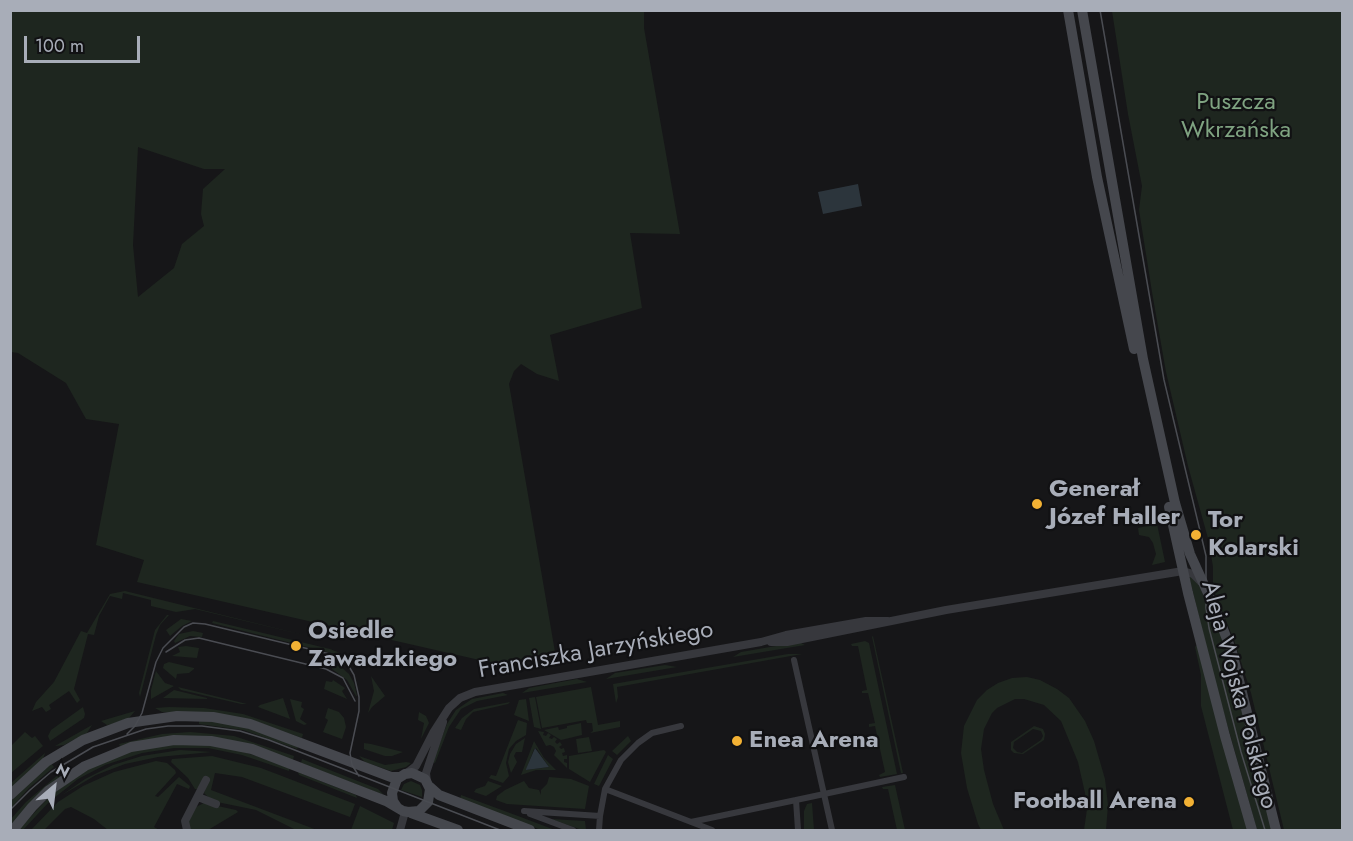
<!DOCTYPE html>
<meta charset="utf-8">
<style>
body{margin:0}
#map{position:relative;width:1353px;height:841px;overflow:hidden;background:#161618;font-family:Jost,sans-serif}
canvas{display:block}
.frame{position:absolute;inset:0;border:12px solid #a8adb8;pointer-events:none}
.north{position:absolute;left:24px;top:757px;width:60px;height:60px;-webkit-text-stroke:4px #111113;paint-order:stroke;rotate:28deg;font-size:16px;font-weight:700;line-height:24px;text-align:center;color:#a8adb8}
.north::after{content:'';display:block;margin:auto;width:21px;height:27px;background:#a8adb8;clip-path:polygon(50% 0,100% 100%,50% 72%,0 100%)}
.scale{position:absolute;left:24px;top:36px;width:116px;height:27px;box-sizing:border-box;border:3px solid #a8adb8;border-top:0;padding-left:8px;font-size:18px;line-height:21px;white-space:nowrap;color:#a8adb8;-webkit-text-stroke:4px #111113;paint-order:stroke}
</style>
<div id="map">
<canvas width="1353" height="841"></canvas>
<div class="frame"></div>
<div class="north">N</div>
<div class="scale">100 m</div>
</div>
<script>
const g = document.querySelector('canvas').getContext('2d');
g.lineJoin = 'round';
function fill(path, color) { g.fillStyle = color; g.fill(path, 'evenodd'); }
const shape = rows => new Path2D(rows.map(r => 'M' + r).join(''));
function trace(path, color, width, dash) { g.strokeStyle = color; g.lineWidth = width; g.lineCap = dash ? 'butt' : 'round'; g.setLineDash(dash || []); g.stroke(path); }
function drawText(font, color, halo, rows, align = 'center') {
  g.font = font + ' Jost,sans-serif'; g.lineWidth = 4.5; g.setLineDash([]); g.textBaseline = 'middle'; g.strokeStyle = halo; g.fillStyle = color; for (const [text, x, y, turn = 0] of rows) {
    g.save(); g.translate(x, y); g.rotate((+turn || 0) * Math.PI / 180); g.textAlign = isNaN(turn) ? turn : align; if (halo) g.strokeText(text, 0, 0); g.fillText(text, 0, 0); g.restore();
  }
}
const green = shape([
 [11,10,644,11,644,28,680,234,630,233,642,308,550,335,559,381,537,374,521,364,514,371,509,384,555,652,497,664,137,582,144,560,96,545,119,424,86,419,66,383,18,353,11,352],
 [138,147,204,169,225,169,203,189,201,214,204,226,182,244,174,268,138,297,133,245],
 [1112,11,1342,11,1342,830,1284,830,1251,693,1234,640,1213,589,1213,567,1209,542,1188,466,1166,372,1152,292,1139,210,1142,186,1128,114],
 [1157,524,1165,562,1152,565,1156,554,1153,543,1149,537,1139,535,1138,528],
 [1189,576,1195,577,1224,640,1272,830,1257,830,1214,678],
 [125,591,316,638,195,609,176,612,151,606,151,600,123,593,122,599,110,596,99,616,94,635,88,634,74,689,80,700,77,703,69,691,49,705,51,709,46,712,42,707,32,711,36,702,54,682,81,631,87,633,110,594],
 [167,615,169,615,160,625,156,635,140,697,139,693,155,630],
 [181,619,192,621,182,626,170,636,166,630],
 [213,621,330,649,340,653,339,655,212,623],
 [193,631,203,633,202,637,190,636,175,643,174,641,179,634],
 [873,636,903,773,901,773,872,637],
 [865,641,869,643,897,774,880,777,879,775,885,772,875,726,869,727,869,724,875,723,868,693,862,693,862,691,867,690,858,646,852,646,851,644],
 [799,642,805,645,733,657,741,652],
 [1197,645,1248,830,1233,830,1201,706,1201,675,1195,647],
 [186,646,199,648,197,658,172,656,180,652,178,647],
 [788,654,802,654,617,687,618,697,616,703,613,684],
 [169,662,194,668,194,669,189,673,177,674,176,679,163,668,164,664],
 [331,664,341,667,349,674,354,683,357,696,356,696,347,680,332,669],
 [665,665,677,667,606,679,615,673],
 [156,671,165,683,174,686,151,699,151,690],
 [371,676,385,696,372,707,368,713,374,691],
 [1027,677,1040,680,1057,689,1069,698,1085,721,1094,741,1105,779,1108,805,1106,830,1084,830,1087,809,1085,793,1078,762,1061,721,1044,705,1024,699,1015,699,997,708,992,713,984,729,981,749,984,770,993,804,1004,830,981,830,978,824,967,788,961,753,964,726,977,700,987,690,998,683,1012,678],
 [577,679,587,682,522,693,529,688],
 [333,680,345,688,342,691,347,699,324,689,326,681,332,682],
 [178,687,247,704,241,704,181,690],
 [591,687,598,725,620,721,620,727,590,733,593,731,592,723,587,723,586,720,542,728,536,697],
 [174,690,207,698,207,699,163,698],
 [503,693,508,695,477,701,461,709,449,727,435,763,432,762,447,724,456,710,472,699],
 [535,697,541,729,534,727,529,698],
 [283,698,290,719,258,707,260,705],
 [290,699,302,702,301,707,304,709,300,719,307,724,304,725,296,721],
 [526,699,529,721,514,715,519,700],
 [510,702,508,704,473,712,466,719,461,730,455,728,462,718,474,709],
 [83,707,85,714,84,718,50,741,48,736,51,730],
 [169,707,204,708,243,714,303,734,302,738,249,719,162,712,155,708],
 [328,708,339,712,344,718,346,727,342,739,323,732,328,720,325,718],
 [135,711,129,718,112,724,107,725,101,721],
 [419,712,426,716,429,723,421,739,424,723,418,720],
 [199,720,235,724,299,745,297,749,243,730,199,724],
 [518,720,527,723,526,735,516,741,509,749,506,763,509,776,503,783,489,778,491,775,496,776],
 [581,723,582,735,561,740,544,730,558,727,559,730,567,728,567,726],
 [92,725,87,733,64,745,55,746],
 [1034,726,1043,729,1045,734,1044,740,1023,754,1014,753,1011,750,1011,742],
 [1033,729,1041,731,1043,736,1041,740,1022,753,1017,752,1013,748,1014,742],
 [538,731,544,732,543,735,546,736,548,733,551,735,549,738,552,739,554,737,557,739,555,742,557,744,560,742,562,745,559,747,561,749,564,748,565,752,562,753,563,756,567,755,567,759,564,759,564,762,567,763,567,768,554,755,556,751,554,747,550,745,546,746],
 [25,732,32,738,35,736,43,746,11,773,11,746],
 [190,732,234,736,294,756,293,760,244,743,120,746,119,744,162,734],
 [628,736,631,741,617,755,612,751],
 [589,737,592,751,578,753,576,739],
 [525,738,522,752,516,752,514,756,517,762,511,773,508,762,510,754,516,744],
 [534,741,544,758,556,770,536,770,521,775],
 [536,748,549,767,526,770,534,749],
 [364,743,371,744,403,752,392,756,385,756,364,749],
 [204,744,235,749,290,767,289,771,242,755,208,748,174,748,142,753,105,765,78,779,49,802,23,830,18,830,53,793,92,767,131,751,161,745],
 [180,750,212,752,158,757,125,764,96,775,62,795,85,779,113,765,142,756],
 [604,750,606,752,590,782,569,769,569,756],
 [45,753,43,759,11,789,11,783],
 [608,755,613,759,599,786,594,784],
 [212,756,261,768,355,804,350,817,242,777,215,773,211,790,317,830,296,830,256,810,217,802,210,799,204,793,205,790,195,789,188,778,171,762,172,759],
 [359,756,385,765,406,762,411,763,406,767,391,771,365,762],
 [302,759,378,789,384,795,301,763],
 [156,761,167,763,175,770,176,773,155,796,158,797,179,777,190,786,189,789,177,784,154,827,159,830,108,830,94,819,71,807,65,809,44,830,31,830,58,802,83,786,114,772],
 [51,763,54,767,29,788,11,808,11,801,17,793],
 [298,772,356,795,357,798,299,775],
 [59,774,61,777,12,825,11,824,10,820,26,802],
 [549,777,571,779,589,786,585,809,507,804,496,800,497,796,505,790,524,781,529,788,539,790,541,795,541,790,547,784],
 [411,781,420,785,422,790,422,797,401,790,404,784],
 [488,781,502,786,486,796,474,792,476,789,485,786],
 [895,785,905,830,897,830,888,789,883,789,882,787],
 [461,795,518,816,555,830,541,830,460,799],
 [204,803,236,810,238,812,208,830,189,830,189,818,196,807],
 [812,803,814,830,804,830,804,811,807,804],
 [360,806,394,823,392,830,351,830],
 [551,819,585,821,586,830,582,830]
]);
const water = shape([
 [858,184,862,206,823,214,818,192],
 [535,748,549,767,526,770,526,769]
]);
const pedestrian = shape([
 [794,660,832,830],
 [605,789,712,830],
 [524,811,600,816],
 [530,814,573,830],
 [691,822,796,800],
 [599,830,600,816,605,789,621,760,638,743,652,733,681,726],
 [798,830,796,800,904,777]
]);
const minor = shape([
 [771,642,787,642,946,610,1183,571,1193,574,1201,582],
 [407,773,416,766,433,733,449,708,460,698,475,692,761,642,786,635,866,621,888,621],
 [427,782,426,773,443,722],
 [198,797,216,804],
 [187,830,185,821,206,780],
 [400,830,405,812]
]);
const secondary = shape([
 [1068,10,1097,177,1134,349],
 [1082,10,1143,359,1175,503,1190,554,1216,611,1232,652,1276,830],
 [1169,507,1188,593,1225,736,1252,830],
 [430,787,439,795,530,830],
 [10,795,46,762,83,740,128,723,177,716,213,717,250,724,391,777,400,777],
 [411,813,458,830],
 [13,830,32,807,48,791,85,766,131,747,174,740,211,741,252,749,386,801,403,811,408,812,419,811,428,802,430,789,425,779,412,773,405,774,397,779,392,793,393,801,397,807]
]);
const tram = shape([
 [1100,10,1164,380,1206,556,1206,608,1209,628,1241,752,1265,830],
 [166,652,185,640,199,638,326,669,343,678,355,701],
 [127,734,135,726,142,713,156,662,163,648,184,627,193,623,205,624,334,655,347,663,354,675,359,697,359,711,350,753,352,765,359,776],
 [10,810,30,790,51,772,93,747,146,729,168,726,202,726,240,731,269,740,500,830]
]);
const markers = [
 [1037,504,6,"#f2b134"],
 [1196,535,6,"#f2b134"],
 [296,646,6,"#f2b134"],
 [737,741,6,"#f2b134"],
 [1189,802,6,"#f2b134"]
];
const parkNames = [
 ["Puszcza",1236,103],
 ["Wkrzańska",1236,131]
];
const poiNames = [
 ["Generał",1049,490],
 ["Józef Haller",1049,518],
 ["Tor",1208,521],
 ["Kolarski",1208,549],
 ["Osiedle",308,632],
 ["Zawadzkiego",308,660],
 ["Enea Arena",749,741],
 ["Football Arena",1177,802,"right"]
];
const streetNames = [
 ["Franciszka Jarzyńskiego",596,651,-10],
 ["Aleja Wojska Polskiego",1238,695,75]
];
fill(green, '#1e261f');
fill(water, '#2c353c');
trace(pedestrian, '#37383d', 6);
trace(minor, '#37383d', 8);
trace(secondary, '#45474d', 10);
trace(tram, '#4a4c52', 1.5);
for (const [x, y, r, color] of markers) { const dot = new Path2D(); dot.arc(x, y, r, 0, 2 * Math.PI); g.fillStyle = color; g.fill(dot); trace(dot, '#111113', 2); }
drawText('24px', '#7fa381', '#111113', parkNames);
drawText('bold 24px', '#a8adb8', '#111113', poiNames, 'left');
drawText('24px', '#a8adb8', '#111113', streetNames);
</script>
